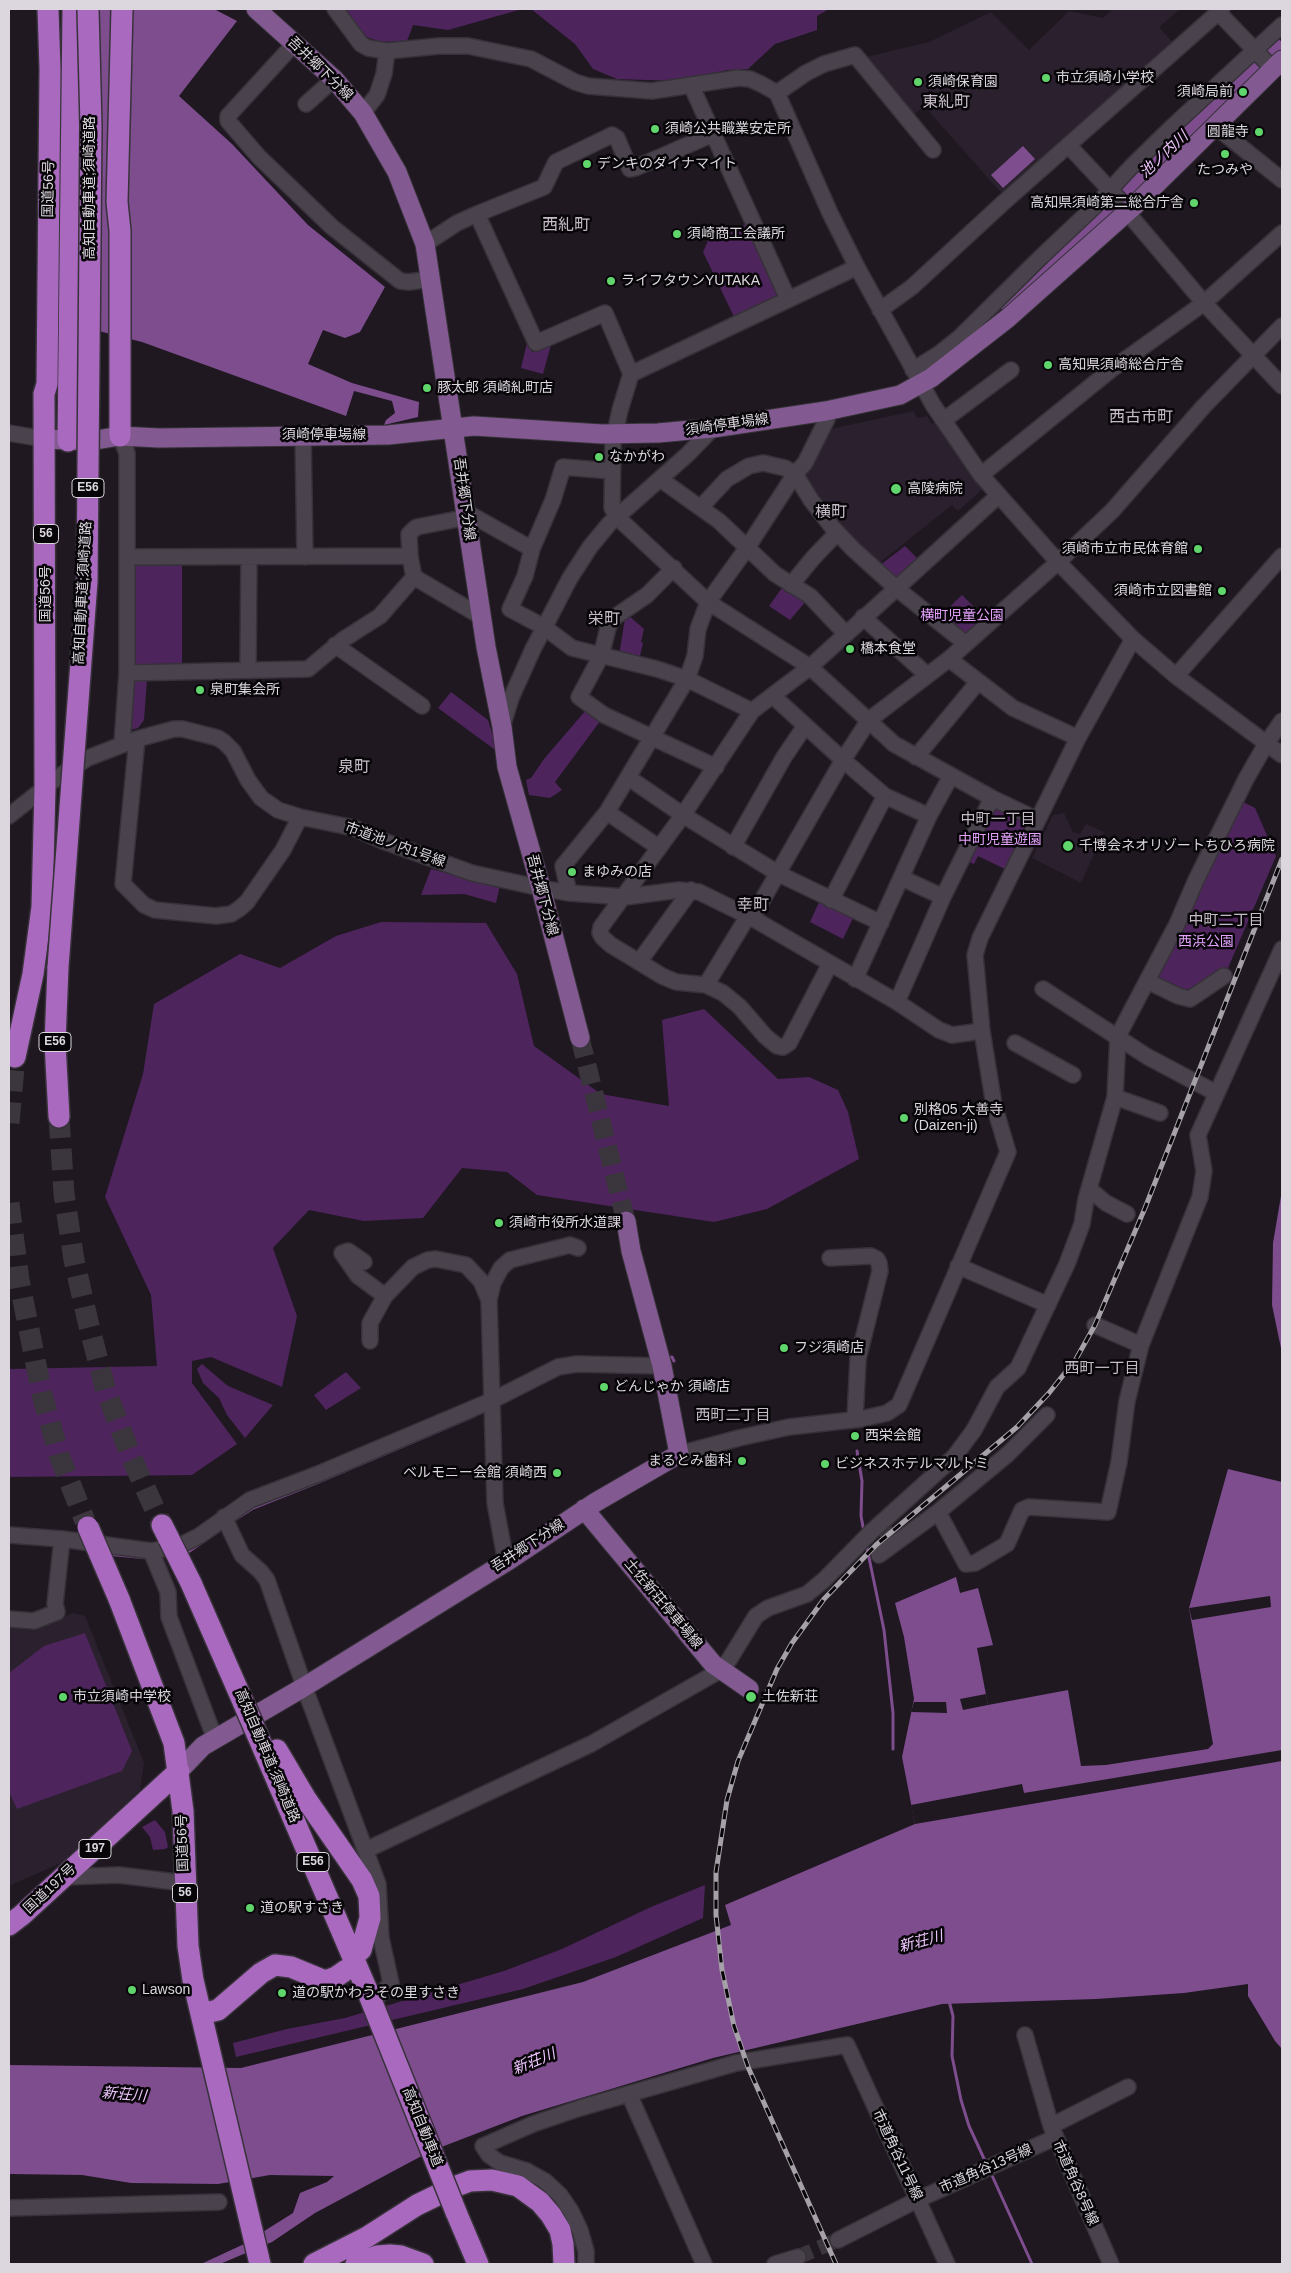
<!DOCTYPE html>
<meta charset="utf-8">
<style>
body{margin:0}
#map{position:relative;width:1291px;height:2273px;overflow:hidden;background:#1f1821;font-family:Arial,sans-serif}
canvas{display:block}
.frame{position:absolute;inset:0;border:10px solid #dcd7de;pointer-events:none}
</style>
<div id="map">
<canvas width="1291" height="2273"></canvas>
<div class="frame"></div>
</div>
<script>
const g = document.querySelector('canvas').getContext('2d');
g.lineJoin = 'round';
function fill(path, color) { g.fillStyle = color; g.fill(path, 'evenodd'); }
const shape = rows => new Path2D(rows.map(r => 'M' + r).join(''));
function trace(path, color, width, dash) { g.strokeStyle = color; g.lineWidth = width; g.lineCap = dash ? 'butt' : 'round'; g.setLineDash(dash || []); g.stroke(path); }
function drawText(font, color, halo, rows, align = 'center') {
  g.font = font + ' Arial,"Noto Sans JP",sans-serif'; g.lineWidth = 5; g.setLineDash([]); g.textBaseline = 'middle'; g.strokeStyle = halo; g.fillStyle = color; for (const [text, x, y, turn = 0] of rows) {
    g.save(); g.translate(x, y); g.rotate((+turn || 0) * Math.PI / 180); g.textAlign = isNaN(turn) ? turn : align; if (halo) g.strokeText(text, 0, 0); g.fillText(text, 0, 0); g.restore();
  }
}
const built = shape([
 [1113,9,1180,9,1159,27,1174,44,1005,197,924,106,913,115,862,58,929,42,991,12,1029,50,1069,11,1103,18],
 [914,411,917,418,927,416,932,424,937,421,986,486,958,511,952,505,878,564,842,529,801,476,823,445,826,430],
 [1064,813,1073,832,1080,834,1086,824,1104,832,1081,883,1032,858,1053,815],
 [73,1613,85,1616,144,1763,140,1790,63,1862,9,1886,9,1628,30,1630]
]);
const green = shape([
 [344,9,522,9,448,30,413,25,407,41,381,42,364,36],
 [531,9,829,9,817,16,817,30,775,44,748,69,727,70,677,81,617,79,593,69,575,44],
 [1254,58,1263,68,1131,199,1122,190,1122,185],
 [1110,199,1119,208,1023,293,984,321],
 [746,224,780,292,778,298,735,319,703,252,708,241],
 [552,341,543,374,521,368,527,343,532,352],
 [905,546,918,559,896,581,879,566],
 [136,562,182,564,182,666,148,666,144,720,138,728,130,730],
 [784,585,807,600,790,620,769,606],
 [962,595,984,617,964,637,939,617],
 [628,615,644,629,641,642,643,643,639,660,619,656,625,618],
 [451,692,488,720,498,752,438,708],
 [586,710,601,720,555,782,562,790,550,798,529,795,526,780,531,778,544,759],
 [1239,800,1255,808,1276,856,1225,975,1190,992,1155,977],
 [992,806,1031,824,1009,871,978,856,974,864,966,861],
 [431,869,469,879,500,885,496,903,464,894,421,895],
 [820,900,854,916,843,939,810,922],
 [381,922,486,923,517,974,534,1046,601,1094,669,1106,662,1020,704,1009,778,1079,809,1077,838,1090,848,1112,859,1159,767,1209,714,1222,537,1195,507,1172,462,1168,423,1218,364,1221,309,1210,273,1248,297,1316,282,1387,211,1357,192,1361,192,1383,237,1444,192,1475,9,1477,9,1369,157,1366,151,1295,105,1197,143,1074,154,1004,240,954,280,968,336,936],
 [202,1364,228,1386,273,1405,245,1438,227,1415,219,1398,203,1383,197,1369],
 [346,1372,361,1388,326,1410,314,1395],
 [85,1633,132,1751,122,1771,17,1809,9,1792,9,1673,44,1646],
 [155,1820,165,1832,168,1847,165,1849,153,1850,150,1837,142,1827],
 [705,1885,703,1918,616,1957,523,1989,236,2057,233,2043,287,2029,345,2018,504,1971,562,1949,651,1907]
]);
const water = shape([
 [63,9,214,9,237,21,179,96,232,144,308,225,385,287,360,332,345,338,323,330,308,364,352,383,419,402,418,417,384,425,386,420,395,413,392,401,354,391,346,416,142,342,75,325],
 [1023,146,1035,159,1003,188,991,175],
 [1282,1190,1282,1353,1272,1305,1273,1243],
 [1228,1469,1282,1482,1282,2049,1275,2041,1248,1996,1248,1984,1184,1993,1096,1999,942,2004,713,2058,522,2116,431,2151,315,2213,272,2242,220,2264,201,2264,242,2245,293,2213,300,2193,327,2182,334,2176,270,2175,218,2184,131,2183,82,2175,9,2174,9,2065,241,2068,583,1982,731,1925,725,1905,915,1824,902,1757,914,1699,904,1637,895,1603,956,1577,960,1593,978,1588,993,1645,977,1648,988,1705,1068,1690,1081,1766,1106,1765,1208,1749,1213,1744,1189,1608]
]);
const pier = shape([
 [1270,1596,1271,1607,1192,1620,1189,1608],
 [986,1694,988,1705,963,1710,960,1699],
 [914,1702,946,1702,947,1713,911,1712],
 [1282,1750,1282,1761,915,1824,911,1805,1022,1784,1024,1793]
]);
const stream = shape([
 [667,1358,672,1357,674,1361],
 [857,1451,862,1481,861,1516,864,1532],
 [233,1521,253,1508,316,1483,474,1416],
 [866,1543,884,1630,893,1713,893,1749],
 [108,1554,147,1558],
 [185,1554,219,1531],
 [949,2001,953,2016,952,2056,961,2100,969,2126,986,2163],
 [990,2171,1032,2264]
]);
const river = shape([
 [1008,302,1276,49]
]);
const minorTunnel = shape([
 [885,1530,890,1539],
 [798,2257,838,2240]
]);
const majorTunnel = shape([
 [580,1038,626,1221]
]);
const highwayTunnel = shape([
 [59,1117,64,1194,74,1260,89,1326,106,1391,132,1459,162,1525],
 [9,1123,15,1057],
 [9,1203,19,1280,42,1394,59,1455,85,1521]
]);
const minor = shape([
 [335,9,361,44,368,48,387,51,439,46,468,46,531,59,575,82,588,86,652,91,738,78,750,79,761,84,777,93,830,213,857,267,933,405,981,475,1058,562,1133,639,1078,738,980,938,975,955,982,1031,994,1105,1008,1152,899,1405,887,1413,861,1419,789,1427,739,1438,679,1454],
 [1218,12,1273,69],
 [294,44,228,116,228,121,259,157,332,227,400,281,409,282,431,279],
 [691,85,788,299],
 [777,93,806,73,824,64,855,55,933,150],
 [306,104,334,79],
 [363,113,377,95,384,74,387,51],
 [1214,127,1225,134,1282,180],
 [1068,145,1129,210],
 [1127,212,1204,303,1282,386],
 [477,214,536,343,605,313,631,374,620,410,613,442,612,508,617,517,708,602,810,667,894,744,992,798,1038,820],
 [425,244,457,223,477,214,544,187,556,162,612,135,617,138,630,169,635,168,713,134],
 [880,310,912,287,1003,203,1222,9],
 [913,370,940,353,960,337,1041,257,1095,206,1131,167,1172,127,1282,25],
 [631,374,857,267],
 [944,420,1011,370],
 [9,433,44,439],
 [303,435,305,557],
 [120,436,127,453,127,673,122,744],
 [611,471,563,467,553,500,532,549,525,576,510,609,544,627,572,648,657,669,687,679,752,711],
 [981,475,1112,369,1204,303,1282,233],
 [660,479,719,521,775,574,810,596,845,633],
 [701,507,727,479,749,466,763,463,785,468,795,474,811,500,832,527,853,549,896,588,965,643],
 [466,512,532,549],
 [128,557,410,556],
 [674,568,647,595,612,619,608,628,601,656,579,697,604,715,716,767],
 [414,577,482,617],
 [791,585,813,558,837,533],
 [863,617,927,675],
 [1133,639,1176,676,1282,755],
 [335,645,422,706],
 [949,659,1013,708,1078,738],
 [248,670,249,557],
 [127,673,308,669,344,639,380,616,414,577,410,556,409,534,413,530,417,527,458,519,467,521],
 [1176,676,1282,556],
 [773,696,843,760,885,796,929,816],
 [502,727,511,698,533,649,570,578,590,547,609,524,688,454,713,428],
 [137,739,123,884,144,905,155,910,216,916,231,914,239,909,247,902,283,850,300,817],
 [916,757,978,682],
 [629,778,683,815,779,874,881,923],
 [607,812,658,847],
 [9,816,58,777,88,758,137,739,174,729,183,729,218,738,224,742,233,751,248,780,261,798,278,810,300,817,354,828,383,841,472,873,541,888,569,893,625,897,679,890,699,892,752,918,897,1002,939,1030,952,1035,982,1031],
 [733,847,784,757,805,726],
 [902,878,943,897,992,798],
 [569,893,563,866,607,812,687,679,695,656,698,629,708,602,747,548,795,474,805,463,827,419,826,411],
 [831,900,885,796],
 [748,916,706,985,676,982,662,976,611,945,603,938,600,933,601,927,683,815,752,711,810,667,999,495],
 [752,918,843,760,869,720,949,659,1058,562,1112,511,1204,406,1282,326],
 [639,962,691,890],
 [855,979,929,816,951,776],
 [1147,981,1178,996,1190,999,1224,976],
 [706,985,723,993,740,1007,765,1036,777,1046,783,1047,789,1043,830,964],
 [1043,989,1148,1057,1216,1093],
 [897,1002,943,897],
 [1015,1043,1073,1075],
 [1115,1097,1160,1113],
 [1089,1189,1106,1203,1127,1214],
 [830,1258,871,1256,877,1259,879,1263,880,1271,858,1359,855,1419],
 [364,1262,348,1251,342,1253,358,1276,385,1296],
 [958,1266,1048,1305],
 [1095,1325,1141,1345],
 [370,1341,370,1323,385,1296,413,1267,428,1260,436,1259,466,1265,481,1281,489,1300],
 [938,1512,966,1564,975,1563,1007,1544,1022,1510,1029,1507,1108,1512,1119,1462,1127,1401,1141,1345,1200,1197,1204,1171,1198,1135,1282,949],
 [224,1517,242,1555,261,1572,267,1580,308,1697,378,1884,381,1938,391,1983,381,1994],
 [9,1535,62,1539,151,1551,179,1546,199,1536,250,1500,318,1474,493,1400,558,1367,577,1364,662,1366],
 [151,1551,168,1592,169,1617,215,1739],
 [879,1555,938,1512,1008,1454,1047,1415],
 [506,1562,495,1503,489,1300,493,1283,501,1268,510,1260,570,1245,578,1248],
 [9,1619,34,1621,57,1612,55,1604,62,1539],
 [366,1850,591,1744,721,1670,729,1660,756,1616,768,1608,807,1594,824,1580,871,1532,954,1457,974,1430,997,1387,1018,1368,1067,1264,1082,1224,1086,1199,1115,1097,1118,1036,1177,924,1196,880,1246,779,1266,744,1282,721],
 [64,1877,119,1875,184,1883],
 [1025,2035,1051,2126],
 [629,2094,704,2264],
 [9,2208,219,2202],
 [838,2240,917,2200,1054,2138],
 [586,2264,586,2251,580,2230,571,2211,560,2195,545,2181,527,2171,500,2163,489,2155,483,2146,533,2124,580,2108,736,2063,847,2045,947,2264],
 [775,2264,798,2257],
 [1111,2264,1051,2126,1128,2087]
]);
const major = shape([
 [256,9,334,79,363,113,397,172,425,244,486,647,502,727,507,767,541,888,580,1038],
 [44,439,90,441,120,436,159,438,388,435,474,426,602,434,658,433,713,428,826,411,900,395,931,378,1008,318,1134,206,1282,60],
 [584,1509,713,1664,749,1689],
 [179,1771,203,1746,304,1687,506,1562,596,1502,679,1454,662,1366,631,1251,626,1221]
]);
const highway = shape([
 [120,436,120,231,117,202,122,9],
 [68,441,73,9],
 [58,967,55,1043,59,1117],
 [15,1057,33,974,42,907,45,788,44,394,47,384,50,69,48,9],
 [162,1525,169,1539],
 [191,1583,237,1688],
 [119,1599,174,1743,183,1811,188,1946,193,1980,260,2264],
 [257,1734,367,1990],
 [277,1750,306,1799,362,1880,369,1896,370,1918,361,1950],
 [9,1925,22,1915,179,1771],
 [201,2014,218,2010,261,1973,275,1965,291,1967,325,1981,336,1977,346,1970],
 [456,2212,478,2264],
 [314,2264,367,2237,417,2205,454,2187,470,2181,492,2180,518,2186,540,2202,551,2215,560,2230,563,2244,564,2264],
 [356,2264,377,2256,390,2255,401,2256,423,2264]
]);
const rail = shape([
 [836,2264,748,2067,734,2026,722,1970,716,1915,716,1872,727,1800,738,1761,777,1669,792,1643,824,1599,876,1545,1017,1427,1049,1393,1076,1359,1095,1325,1145,1208,1282,859]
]);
const highwayBridge = shape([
 [58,967,87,582,91,126,88,9],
 [88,1527,119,1599],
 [169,1539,191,1583],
 [237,1688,257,1734],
 [367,1990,456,2212]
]);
const markers = [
 [1046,78,5,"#5fd56b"],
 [918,82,5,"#5fd56b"],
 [1243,92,5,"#5fd56b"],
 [655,129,5,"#5fd56b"],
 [1259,132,5,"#5fd56b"],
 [1225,154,5,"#5fd56b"],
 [587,164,5,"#5fd56b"],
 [1194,203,5,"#5fd56b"],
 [677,234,5,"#5fd56b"],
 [611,281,5,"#5fd56b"],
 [1048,365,5,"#5fd56b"],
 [427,388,5,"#5fd56b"],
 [599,457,5,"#5fd56b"],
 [896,489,6,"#5fd56b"],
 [1198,549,5,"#5fd56b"],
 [1222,591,5,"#5fd56b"],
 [850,649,5,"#5fd56b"],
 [200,690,5,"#5fd56b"],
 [1068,846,6,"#5fd56b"],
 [572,872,5,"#5fd56b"],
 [904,1118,5,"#5fd56b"],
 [499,1223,5,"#5fd56b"],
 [784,1348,5,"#5fd56b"],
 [604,1387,5,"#5fd56b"],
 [855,1436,5,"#5fd56b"],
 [742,1461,5,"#5fd56b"],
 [825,1464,5,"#5fd56b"],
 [557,1473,5,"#5fd56b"],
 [63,1697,5,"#5fd56b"],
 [751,1697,6,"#5fd56b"],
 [250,1908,5,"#5fd56b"],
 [132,1990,5,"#5fd56b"],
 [282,1993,5,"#5fd56b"]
];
const shields = [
 [88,488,32],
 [46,534,25],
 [55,1042,32],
 [95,1849,32],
 [313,1862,32],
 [185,1893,25]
];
const shieldNames = [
 ["E56",88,488],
 ["56",46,534],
 ["E56",55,1042],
 ["197",95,1849],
 ["E56",313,1862],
 ["56",185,1893]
];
const streetNames = [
 ["吾井郷下分線",320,69,44],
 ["高知自動車道;須崎道路",90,188,-90],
 ["国道56号",49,189,-89],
 ["須崎停車場線",727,425,-8],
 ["須崎停車場線",324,435],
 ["吾井郷下分線",464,499,82],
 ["高知自動車道;須崎道路",83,593,-87],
 ["国道56号",46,594,-90],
 ["市道池ノ内1号線",395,845,20],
 ["吾井郷下分線",542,895,75],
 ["吾井郷下分線",528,1546,-33],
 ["土佐新荘停車場線",663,1604,50],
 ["高知自動車道;須崎道路",267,1756,67],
 ["国道56号",183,1843,-92],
 ["国道197号",50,1889,-43],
 ["高知自動車道",422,2127,68],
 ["市道角谷11号線",897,2155,65],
 ["市道角谷13号線",986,2169,-24],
 ["市道角谷8号線",1075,2183,66]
];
const poiNames = [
 ["市立須崎小学校",1056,78],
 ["須崎保育園",928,82],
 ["須崎局前",1233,92,"right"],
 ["須崎公共職業安定所",665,129],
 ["圓龍寺",1249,132,"right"],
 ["デンキのダイナマイト",597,164],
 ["たつみや",1225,170,"center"],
 ["高知県須崎第二総合庁舎",1184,203,"right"],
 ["須崎商工会議所",687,234],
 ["ライフタウンYUTAKA",621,281],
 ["高知県須崎総合庁舎",1058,365],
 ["豚太郎 須崎糺町店",437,388],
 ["なかがわ",609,457],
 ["高陵病院",907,489],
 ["須崎市立市民体育館",1188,549,"right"],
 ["須崎市立図書館",1212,591,"right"],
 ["橋本食堂",860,649],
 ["泉町集会所",210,690],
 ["千博会ネオリゾートちひろ病院",1079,846],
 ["まゆみの店",582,872],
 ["別格05 大善寺",914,1110],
 ["(Daizen-ji)",914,1126],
 ["須崎市役所水道課",509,1223],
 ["フジ須崎店",794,1348],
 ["どんじゃか 須崎店",614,1387],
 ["西栄会館",865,1436],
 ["まるとみ歯科",732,1461,"right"],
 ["ビジネスホテルマルトミ",835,1464],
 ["ベルモニー会館 須崎西",547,1473,"right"],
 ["市立須崎中学校",73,1697],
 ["土佐新荘",762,1697],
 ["道の駅すさき",260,1908],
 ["Lawson",142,1990],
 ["道の駅かわうその里すさき",292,1993]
];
const parkNames = [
 ["横町児童公園",962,616],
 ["中町児童遊園",1000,840],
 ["西浜公園",1206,942]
];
const waterNames = [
 ["池ノ内川",1164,155,-43],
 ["新荘川",921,1942,-15],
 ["新荘川",534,2062,-22],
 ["新荘川",124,2095,5]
];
const neighbourhoodNames = [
 ["中町一丁目",998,820],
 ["中町二丁目",1226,921],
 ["西町一丁目",1102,1369],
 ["西町二丁目",733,1416]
];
const quarterNames = [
 ["東糺町",946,103],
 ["西糺町",566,226],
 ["西古市町",1141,418],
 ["横町",831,513],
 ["栄町",604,620],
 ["泉町",354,768],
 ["幸町",753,906]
];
fill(built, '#2b202e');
fill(green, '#4e245c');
fill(water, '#7d4d8e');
fill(pier, '#1f1821');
trace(stream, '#7d4d8e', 3);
trace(river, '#7d4d8e', 19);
trace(minorTunnel, '#3b353d', 15, [15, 8]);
trace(majorTunnel, '#3b353d', 19, [19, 9]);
trace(highwayTunnel, '#3b353d', 21, [21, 11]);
trace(minor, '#373239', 18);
trace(major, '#373239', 21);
trace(highway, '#373239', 24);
trace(minor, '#4a434d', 15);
trace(major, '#825a91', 19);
trace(highway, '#a869be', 21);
trace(rail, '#a6a0a8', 5);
trace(rail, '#070508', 3, [9]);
trace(highwayBridge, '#373239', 24, []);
trace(highwayBridge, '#a869be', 21);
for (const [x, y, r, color] of markers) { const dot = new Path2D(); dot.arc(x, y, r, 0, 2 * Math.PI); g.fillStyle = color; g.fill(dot); trace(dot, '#070508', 2); }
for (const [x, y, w] of shields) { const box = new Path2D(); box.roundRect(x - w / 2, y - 9.5, w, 19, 4); g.fillStyle = '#070508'; g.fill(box); trace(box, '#dcd7de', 1); }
drawText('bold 12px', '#dcd7de', null, shieldNames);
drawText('14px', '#dcd7de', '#070508', streetNames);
drawText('14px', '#dcd7de', '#070508', poiNames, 'left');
drawText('14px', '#e3a1fb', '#070508', parkNames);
drawText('italic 15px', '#edc5fc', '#070508', waterNames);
drawText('15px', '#c4bbc7', '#070508', neighbourhoodNames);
drawText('16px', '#c4bbc7', '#070508', quarterNames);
</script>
